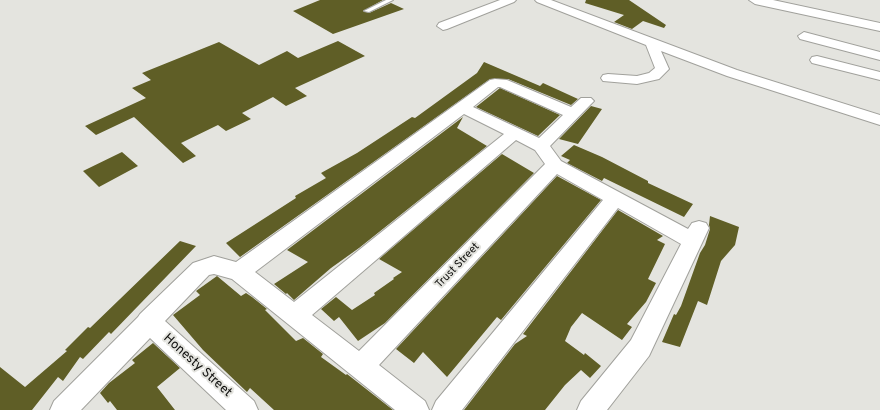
<!DOCTYPE html>
<style>
body{margin:0}
canvas{display:block;background:#e4e4df}
</style>
<canvas width="880" height="410"></canvas>
<script>
const g = document.querySelector('canvas').getContext('2d');
g.lineJoin = 'round';
function fill(path, color) { g.fillStyle = color; g.fill(path, 'evenodd'); }
const shape = rows => new Path2D(rows.map(r => 'M' + r).join(''));
function trace(path, color, width, dash) { g.strokeStyle = color; g.lineWidth = width; g.lineCap = dash ? 'butt' : 'round'; g.setLineDash(dash || []); g.stroke(path); }
function drawText(font, color, halo, rows, align = 'center') {
  g.font = font + ' Overpass,sans-serif'; g.lineWidth = 4; g.setLineDash([]); g.textBaseline = 'middle'; g.strokeStyle = halo; g.fillStyle = color; for (const [text, x, y, turn = 0] of rows) {
    g.save(); g.translate(x, y); g.rotate((+turn || 0) * Math.PI / 180); g.textAlign = isNaN(turn) ? turn : align; if (halo) g.strokeText(text, 0, 0); g.fillText(text, 0, 0); g.restore();
  }
}
const building = shape([
 [320,0,383,0,363,11,369,13,391,3,404,9,333,34,293,11],
 [586,0,629,0,666,25,664,28,643,21,632,29,614,22,624,15,585,3],
 [338,41,365,56,295,88,307,96,286,106,273,97,242,113,251,119,226,131,218,125,181,143,196,156,183,163,134,117,96,135,85,126,146,98,132,88,151,80,142,73,219,42,259,65,287,51,298,58],
 [484,62,540,86,543,83,578,99,571,105,508,79,490,79,240,257,226,243,296,198,295,196,326,178,321,173,357,153,412,117,415,118,477,73],
 [500,88,560,115,538,136,476,107],
 [591,106,602,109,578,144,559,139],
 [463,117,457,128,487,146,359,248,331,268,294,300,287,293,286,294,274,284,308,262,287,250],
 [574,145,602,157,648,181,648,183,693,204,684,217,604,178,602,181,567,163,570,160,561,156],
 [122,152,138,166,99,187,83,171],
 [502,154,534,173,385,323,358,341,339,317,334,321,321,309,336,297,352,310,375,295,374,293,394,279,393,278,402,272,379,259],
 [557,176,601,200,501,320,497,317,447,377,423,352,414,363,396,349],
 [618,210,663,236,657,240,665,244,648,279,656,283,646,302,627,324,632,327,622,340,582,313,571,327,565,341,584,355,585,353,601,366,590,378,581,370,565,385,545,410,464,410,515,344,527,336,523,334],
 [710,216,739,227,735,245,721,261,707,305,698,301,680,347,662,342,674,314,676,315,681,306,700,253,705,245,710,229,709,225],
 [180,241,196,246,111,334,109,332,83,359,80,357,63,381,58,377,32,410,0,410,0,367,25,387,67,351,65,350,88,327,90,328],
 [217,276,241,296,246,293,252,297,267,309,265,310,296,341,303,338,323,354,321,357,346,375,347,374,393,410,274,410,250,388,247,392,203,350,173,315,200,295,196,291],
 [153,343,180,368,157,387,175,410,117,410,110,401,108,403,100,393,109,383,135,363,132,360]
]);
const service = shape([
 [386,0,393,0,369,12,364,11,386,0]
]);
const minor = shape([
 [500,0,516,0,514,2,447,29,443,30,437,26,439,23,500,0],
 [535,0,551,0,737,70,880,115,880,125,727,76,661,51,669,69,659,79,637,84,603,81,601,78,603,75,608,74,637,76,649,73,655,68,646,45,537,2,535,0],
 [804,32,880,52,880,60,800,39,798,36,804,32],
 [817,56,880,72,880,80,812,63,810,60,812,57,817,56],
 [495,79,507,80,571,107,581,98,591,98,594,101,591,104,550,146,561,161,688,229,692,223,699,221,706,223,709,228,649,356,607,410,577,410,581,401,631,340,681,244,618,208,462,410,432,410,436,401,603,200,557,174,379,365,425,401,429,410,395,410,232,279,214,274,209,275,165,321,254,401,258,410,226,410,150,338,81,410,50,410,54,401,138,317,140,314,193,263,214,256,236,262,490,80,495,79],
 [498,87,500,87,563,115,539,138,473,107,498,87],
 [464,114,504,134,294,302,255,272,464,114],
 [516,140,535,150,545,164,359,351,312,315,516,140]
]);
const secondary = shape([
 [749,0,773,0,880,23,880,31,755,4,749,0]
]);
const streetNames = [
 ["Trust Street",458,266,-46]
];
const nearStreetnames = [
 ["Honesty Street",197,366,42]
];
fill(building, '#5f5e26');
trace(service, '#a1a19c', 2);
trace(minor, '#a1a19c', 2);
trace(secondary, '#a1a19c', 2);
fill(service, '#fff');
fill(minor, '#fff');
fill(secondary, '#fff');
drawText('11px', '#10100e', '#e4e4df', streetNames);
drawText('13px', '#10100e', '#e4e4df', nearStreetnames);
</script>
